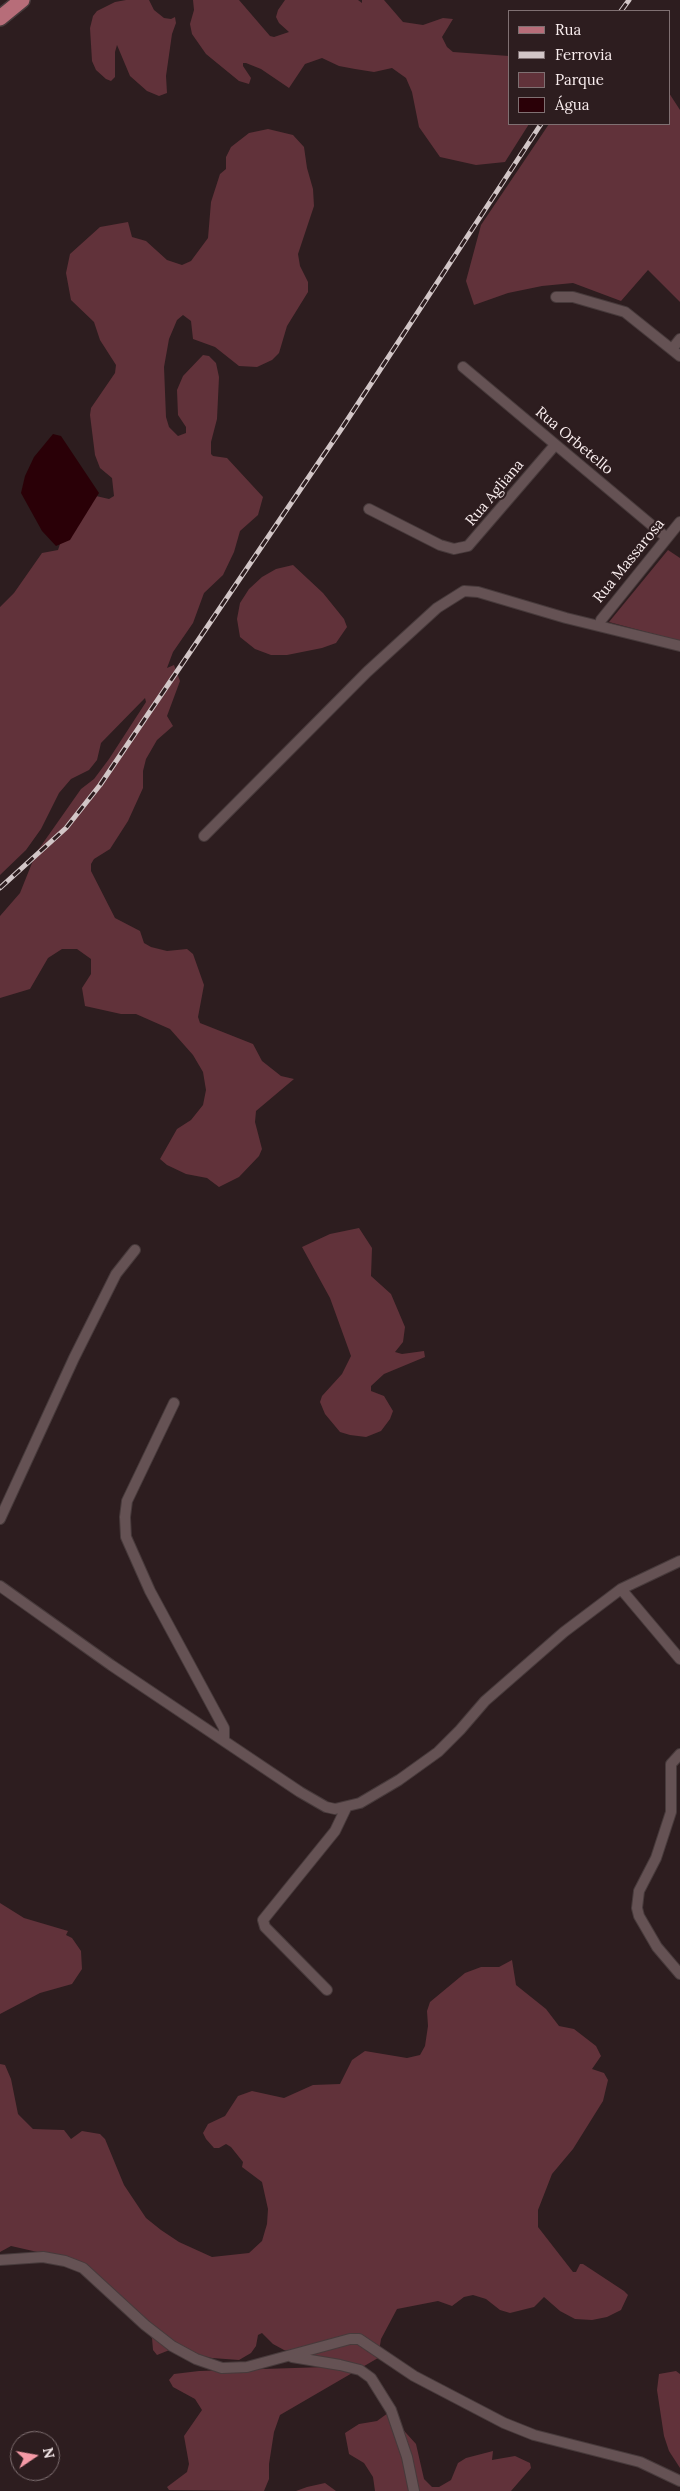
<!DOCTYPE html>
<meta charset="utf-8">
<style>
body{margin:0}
#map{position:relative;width:680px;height:2491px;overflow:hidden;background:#2d1d1f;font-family:Lora,serif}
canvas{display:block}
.legend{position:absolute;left:508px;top:10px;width:162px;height:115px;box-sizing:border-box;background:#2d1d1f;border:1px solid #7f7072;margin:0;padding:6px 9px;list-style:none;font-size:15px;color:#f9edee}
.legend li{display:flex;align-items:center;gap:10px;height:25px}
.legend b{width:25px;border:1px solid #7f7072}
.north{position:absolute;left:10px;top:2431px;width:50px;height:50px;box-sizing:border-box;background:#2d1d1f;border:1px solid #7f7072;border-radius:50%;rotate:78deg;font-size:14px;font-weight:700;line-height:20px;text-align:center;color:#f9edee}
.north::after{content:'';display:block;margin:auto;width:18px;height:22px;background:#f49aa6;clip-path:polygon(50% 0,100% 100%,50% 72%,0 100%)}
</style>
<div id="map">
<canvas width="680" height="2491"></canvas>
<ul class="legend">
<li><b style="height:6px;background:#b76d79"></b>Rua</li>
<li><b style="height:6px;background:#d2c6c7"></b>Ferrovia</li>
<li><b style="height:14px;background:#61323a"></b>Parque</li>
<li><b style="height:14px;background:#2a0007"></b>Água</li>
</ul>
<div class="north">N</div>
</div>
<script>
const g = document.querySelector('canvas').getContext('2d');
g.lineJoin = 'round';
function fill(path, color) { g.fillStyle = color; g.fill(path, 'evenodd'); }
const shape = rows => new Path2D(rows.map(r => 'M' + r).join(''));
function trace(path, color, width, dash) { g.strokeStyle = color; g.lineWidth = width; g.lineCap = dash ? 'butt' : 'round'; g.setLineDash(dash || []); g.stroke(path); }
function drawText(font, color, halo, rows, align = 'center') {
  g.font = font + ' Lora,serif'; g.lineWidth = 4.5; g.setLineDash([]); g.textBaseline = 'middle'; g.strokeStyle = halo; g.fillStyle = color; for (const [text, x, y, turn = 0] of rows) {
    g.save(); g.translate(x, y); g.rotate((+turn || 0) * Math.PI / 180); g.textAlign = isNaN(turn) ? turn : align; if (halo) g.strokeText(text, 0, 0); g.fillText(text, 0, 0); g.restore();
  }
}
const green = shape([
 [126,0,149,0,154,10,164,18,171,19,175,17,176,23,172,34,166,76,167,93,159,96,147,91,130,76,117,45,115,52,115,77,111,81,106,79,96,70,92,61,90,28,93,16,97,11,115,2],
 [193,0,239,0,270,36,274,37,289,32,279,23,276,17,278,10,285,0,358,0,362,3,362,0,384,0,403,22,423,25,443,18,453,19,442,37,447,47,453,52,509,56,509,124,529,124,505,162,476,165,440,157,419,127,412,92,406,78,392,68,374,72,355,69,339,66,322,58,305,64,289,88,261,69,246,63,243,63,243,66,251,78,249,84,239,81,206,54,192,34,190,24,194,10],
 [669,93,680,110,680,302,648,270,621,301,573,283,542,286,508,293,474,305,466,281,481,225,549,124,669,124],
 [268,129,293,135,304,147,307,168,313,189,314,206,298,254,300,266,308,282,308,292,287,326,279,353,272,360,257,367,239,366,215,347,193,339,191,321,183,315,177,320,169,339,164,367,166,417,169,427,178,436,186,433,186,427,178,415,177,390,183,376,203,355,209,356,216,363,219,377,217,419,211,442,211,454,213,456,227,458,263,497,258,515,240,531,234,552,223,575,204,593,193,623,173,652,167,668,174,665,180,681,167,716,173,726,157,740,146,759,143,771,143,788,128,821,110,849,94,859,91,864,91,871,115,918,140,931,144,943,151,947,167,951,187,949,193,954,204,985,198,1017,200,1023,253,1044,262,1061,281,1076,294,1079,256,1111,255,1122,262,1149,259,1156,239,1177,219,1187,207,1178,186,1174,167,1165,160,1159,177,1129,191,1120,203,1105,206,1090,203,1072,193,1055,170,1029,136,1014,121,1014,85,1006,82,988,91,974,91,959,77,949,62,949,48,958,30,989,0,998,0,916,20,893,36,853,81,789,94,779,109,759,146,702,145,698,101,743,97,760,89,770,71,779,59,793,41,829,26,850,0,875,0,607,14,593,42,553,58,550,67,523,96,496,109,499,114,496,112,478,100,468,95,455,90,415,91,408,115,373,116,365,100,340,94,322,71,300,66,273,70,254,100,227,128,222,132,237,146,241,167,260,182,265,191,261,208,238,211,202,220,174,226,169,226,157,231,147,249,133],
 [668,550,680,558,680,641,609,622],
 [293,565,323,593,344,619,347,627,336,643,322,648,287,655,271,655,255,649,240,637,237,619,240,603,249,589,262,577,276,569],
 [359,1228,372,1248,371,1276,391,1294,405,1327,403,1342,395,1352,402,1354,424,1351,425,1357,384,1374,371,1386,371,1391,384,1396,393,1411,390,1419,381,1431,366,1437,350,1435,340,1432,325,1414,320,1402,322,1396,342,1374,351,1356,330,1298,302,1247,330,1234],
 [0,1903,24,1918,68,1931,66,1935,72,1938,81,1951,82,1969,72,1984,40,1993,0,2014],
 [512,1960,516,1985,546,2009,559,2026,574,2029,596,2046,601,2056,592,2069,604,2073,608,2080,603,2101,573,2149,552,2174,538,2210,538,2227,573,2272,576,2272,580,2264,583,2264,624,2291,628,2295,621,2310,607,2317,592,2320,575,2319,560,2311,544,2297,534,2307,510,2313,500,2310,486,2299,473,2295,464,2297,452,2306,438,2301,397,2309,381,2339,378,2358,280,2415,274,2432,269,2464,269,2479,264,2491,169,2490,167,2487,187,2472,189,2464,184,2436,202,2410,195,2399,173,2387,169,2380,174,2374,199,2371,326,2367,324,2359,284,2350,273,2344,262,2333,258,2335,256,2346,251,2353,239,2360,212,2358,172,2349,157,2355,153,2350,152,2338,126,2304,64,2258,11,2246,0,2252,0,2064,5,2065,11,2079,18,2114,33,2129,64,2130,71,2139,82,2131,100,2134,105,2139,124,2185,146,2218,161,2230,179,2242,212,2257,249,2253,262,2241,267,2224,268,2209,262,2182,242,2167,243,2162,231,2147,226,2144,219,2148,214,2148,206,2139,203,2133,208,2124,225,2116,238,2096,252,2091,284,2098,313,2085,340,2084,352,2060,365,2051,407,2058,420,2055,425,2046,428,2026,427,2011,430,2002,465,1973,481,1967,499,1967],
 [676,2371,680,2374,680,2468,669,2451,664,2436,657,2390,659,2374],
 [388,2413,416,2444,424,2479,432,2487,439,2487,451,2480,458,2463,466,2458,493,2451,492,2460,515,2456,530,2463,531,2468,511,2491,375,2491,373,2477,364,2463,349,2454,345,2433,359,2424,377,2421],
 [325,2483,336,2491,296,2491,307,2487]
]);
const water = shape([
 [53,434,61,436,99,493,70,540,56,546,42,531,21,493,25,476,34,457]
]);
const street = shape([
 [556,297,573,297,625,312,680,356],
 [672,349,680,339],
 [463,367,667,538],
 [369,509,440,545,454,549,468,546,555,445],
 [601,620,680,522],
 [204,836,367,672,437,608,464,591,478,592,566,618,680,646],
 [174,1403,127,1501,125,1517,126,1537,150,1591,224,1728,224,1741],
 [0,1519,74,1358,116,1274,135,1250],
 [0,1586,111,1665,300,1792,326,1807,335,1809,360,1803,399,1780,438,1752,460,1730,485,1701,564,1632,621,1589,680,1561],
 [621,1589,680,1659],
 [680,1754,671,1764,671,1812,656,1858,639,1891,637,1908,639,1916,657,1947,680,1974],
 [327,1990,265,1927,263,1920,335,1831,346,1808],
 [0,2260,43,2257,65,2261,83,2268,145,2325,172,2346,196,2359,222,2368,247,2367,350,2339,359,2339,414,2376,504,2423,534,2435,640,2462,680,2481],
 [292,2357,340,2365,360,2370,371,2378,391,2410,407,2457,414,2491]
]);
const primary = shape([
 [0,18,22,0]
]);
const rail = shape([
 [621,11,629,0],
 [0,888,66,828,100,785,342,428,541,124]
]);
const streetNames = [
 ["Rua Orbetello",574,441,40],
 ["Rua Agliana",495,493,-50],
 ["Rua Massarosa",629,561,-51]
];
fill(green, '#61323a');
fill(water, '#2a0007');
trace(street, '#473a3b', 12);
trace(primary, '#473a3b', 18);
trace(street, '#655254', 10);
trace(primary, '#b76d79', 15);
trace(rail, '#d2c6c7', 5);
trace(rail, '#2d1d1f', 3, [9]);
drawText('15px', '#f9edee', '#2d1d1f', streetNames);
</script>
